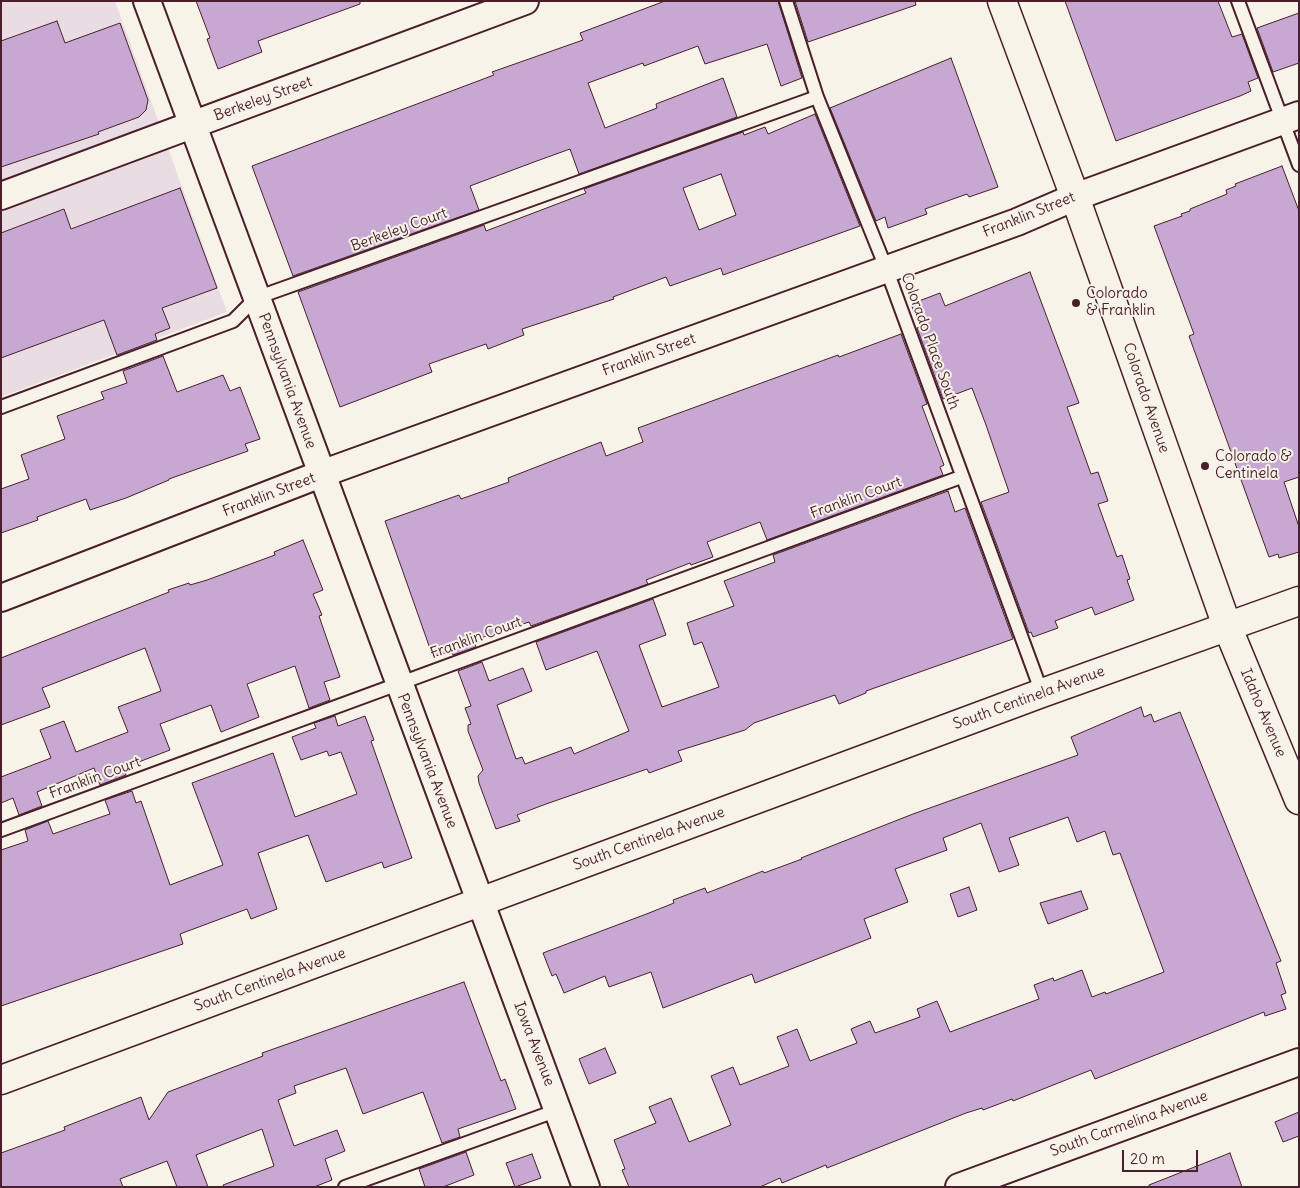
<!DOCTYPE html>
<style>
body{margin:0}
#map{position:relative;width:1300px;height:1188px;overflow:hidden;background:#f7f3e8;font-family:Delius,sans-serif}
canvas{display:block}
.frame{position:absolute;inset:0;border:2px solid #4a1f2b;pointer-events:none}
.scale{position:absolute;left:1122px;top:1150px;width:76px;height:22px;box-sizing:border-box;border:2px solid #4a1f2b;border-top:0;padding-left:6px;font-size:15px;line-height:18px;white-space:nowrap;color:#4a1f2b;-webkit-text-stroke:4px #f7f3e8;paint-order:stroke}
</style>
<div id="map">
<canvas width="1300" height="1188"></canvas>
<div class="frame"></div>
<div class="scale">20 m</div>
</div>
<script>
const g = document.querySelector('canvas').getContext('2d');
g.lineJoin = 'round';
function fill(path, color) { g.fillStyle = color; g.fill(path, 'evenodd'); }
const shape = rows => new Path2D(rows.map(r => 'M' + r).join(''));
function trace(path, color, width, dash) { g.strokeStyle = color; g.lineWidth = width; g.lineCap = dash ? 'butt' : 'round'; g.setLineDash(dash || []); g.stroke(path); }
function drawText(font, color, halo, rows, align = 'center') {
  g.font = font + ' Delius,sans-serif'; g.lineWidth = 4; g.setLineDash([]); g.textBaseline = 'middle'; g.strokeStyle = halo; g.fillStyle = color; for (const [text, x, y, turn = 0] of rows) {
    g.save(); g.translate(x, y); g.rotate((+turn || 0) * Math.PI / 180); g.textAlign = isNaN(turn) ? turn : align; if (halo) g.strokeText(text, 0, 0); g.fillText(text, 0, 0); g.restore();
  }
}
const built = shape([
 [1,1,115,1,227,312,1,397]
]);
const building = shape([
 [196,1,360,1,360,4,258,41,262,52,218,69,207,39,210,38,196,1],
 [665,1,778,1,802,78,781,86,767,44,705,64,698,46,644,66,643,63,588,83,605,128,657,108,656,104,723,78,737,117,579,174,570,149,534,162,470,186,479,210,293,276,252,166,494,75,492,72,583,40,580,33,665,1],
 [795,1,915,1,916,5,808,42,795,1],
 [1065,1,1218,1,1232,37,1242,34,1258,78,1248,82,1251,91,1240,96,1116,141,1065,1],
 [1299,13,1299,63,1273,72,1257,28,1299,13],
 [57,21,65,43,120,23,148,100,146,110,139,117,98,132,99,134,1,167,1,41,57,21],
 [951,58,998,187,969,197,967,194,925,209,927,214,888,228,885,217,876,221,830,108,951,58],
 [815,114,860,226,723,275,721,268,670,286,666,277,613,297,614,299,522,329,524,335,488,349,486,344,429,364,432,372,340,407,298,292,484,225,486,231,586,193,584,189,743,132,744,135,765,127,768,134,815,114],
 [721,174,736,215,699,230,683,188,721,174],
 [1282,166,1299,211,1299,477,1284,482,1299,527,1299,552,1279,558,1278,554,1269,557,1189,336,1194,334,1154,226,1182,216,1181,214,1190,211,1190,209,1227,194,1226,190,1236,186,1235,184,1282,166],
 [180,188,217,288,162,308,170,328,155,334,157,340,117,355,104,320,1,358,1,233,64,209,71,229,180,188],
 [1030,272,1079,403,1067,407,1091,474,1098,472,1108,501,1098,504,1117,557,1122,555,1130,579,1127,580,1134,600,1095,615,1092,607,1055,621,1058,628,1033,637,1031,632,1029,633,981,502,1009,492,986,425,972,388,943,399,917,328,920,327,911,304,940,293,945,306,1030,272],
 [901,334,927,404,922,406,944,465,940,467,943,475,767,540,760,522,707,542,713,557,691,565,690,563,646,580,648,584,531,626,529,622,478,639,474,642,476,647,453,655,451,651,433,657,385,521,459,495,461,499,509,482,508,478,601,442,606,456,643,442,638,428,838,355,839,357,901,334],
 [163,356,177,392,223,375,230,391,240,387,260,439,245,444,248,451,169,479,169,480,126,498,90,510,86,499,37,517,38,520,1,533,1,489,29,479,21,455,65,439,57,416,104,399,101,392,127,383,123,371,163,356],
 [948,491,955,512,965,508,1013,639,866,691,866,693,839,704,835,695,754,723,745,730,678,751,682,761,649,773,647,769,546,804,517,815,520,821,496,829,479,783,478,776,483,770,468,731,468,725,471,724,465,708,471,706,458,671,482,662,489,681,523,668,532,691,497,705,516,759,522,757,525,764,571,747,574,754,629,731,597,651,546,670,536,642,653,599,666,635,639,645,662,707,719,687,702,642,694,645,687,623,734,606,724,581,775,562,773,555,948,491],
 [303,540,323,590,313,594,322,615,319,616,340,677,324,682,330,700,309,708,295,666,247,684,259,717,221,732,211,705,160,724,170,750,123,768,126,775,100,785,94,768,37,792,42,806,19,815,13,798,1,803,1,777,51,758,40,730,64,721,76,752,128,732,118,707,161,691,145,648,42,688,50,707,1,725,1,658,169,592,168,590,189,583,190,585,207,580,275,555,274,552,303,540],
 [1141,707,1144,717,1151,714,1154,722,1180,712,1281,961,1276,963,1286,993,1281,995,1286,1009,1265,1016,1264,1012,1095,1079,1091,1070,1013,1101,1012,1099,983,1110,982,1108,966,1113,827,1168,826,1165,782,1183,780,1178,760,1187,629,1187,622,1170,625,1169,614,1140,656,1123,649,1107,671,1098,689,1142,731,1125,711,1076,733,1067,740,1085,789,1066,777,1037,797,1029,810,1061,857,1043,851,1029,870,1021,875,1033,920,1017,917,1009,937,1001,950,1032,1039,999,1034,985,1053,978,1054,981,1082,970,1092,997,1105,992,1106,994,1164,972,1120,853,1113,855,1105,831,1077,842,1068,817,1009,838,1019,865,999,872,981,823,943,838,947,850,895,869,908,902,864,919,871,938,755,983,752,974,663,1008,651,972,609,987,605,976,564,993,556,974,552,976,543,953,649,913,674,903,673,900,705,888,707,893,763,871,764,873,802,859,801,858,913,814,1078,755,1071,737,1141,707],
 [335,716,338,726,365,716,374,740,371,741,412,858,384,868,382,862,326,882,308,835,258,853,277,909,251,919,247,909,180,934,183,944,1,1006,1,850,28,841,25,830,48,821,53,834,104,816,110,814,105,800,132,791,136,803,141,801,170,885,223,865,192,783,273,753,295,817,357,794,341,752,329,756,327,751,301,760,292,737,316,728,314,723,335,716],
 [969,887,977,910,958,917,950,894,969,887],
 [1081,891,1088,909,1048,924,1040,903,1081,891],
 [464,982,501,1081,505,1079,516,1109,458,1129,460,1137,442,1143,423,1092,363,1114,346,1068,294,1086,296,1093,278,1100,294,1146,337,1130,345,1151,325,1159,332,1180,314,1187,224,1187,223,1185,274,1166,262,1129,196,1155,208,1187,177,1187,167,1161,120,1179,123,1187,1,1187,1,1153,65,1130,64,1127,141,1097,149,1120,168,1092,263,1056,262,1053,464,982],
 [605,1048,616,1073,589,1084,579,1059,605,1048],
 [1299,1112,1299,1136,1283,1142,1275,1122,1299,1112],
 [466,1152,474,1175,443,1187,425,1187,419,1169,466,1152],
 [1230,1153,1242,1187,1149,1187,1149,1185,1230,1153],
 [532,1154,541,1178,515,1187,506,1163,532,1154]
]);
const lane = shape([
 [786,1,817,97,886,268,1042,693],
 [1238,1,1299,165],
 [1,407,233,321,256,298,817,97],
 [1,830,961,477],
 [345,1187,558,1110]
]);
const street = shape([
 [147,1,586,1187],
 [1,196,525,1],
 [1,598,321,474,1017,222,1075,197,1299,115],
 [959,1187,1299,1062]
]);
const secondary = shape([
 [1002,1,1075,197,1227,626,1299,800],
 [1,1080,1042,693,1299,601]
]);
const markers = [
 [1076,303,5,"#4a1f2b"],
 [1205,466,5,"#4a1f2b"]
];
const streetNames = [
 ["Berkeley Street",263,99,-20],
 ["Franklin Street",1029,215,-22],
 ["Berkeley Court",399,230,-20],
 ["Colorado Place South",930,341,70],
 ["Franklin Street",649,355,-20],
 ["Pennsylvania Avenue",287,381,70],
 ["Colorado Avenue",1146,398,71],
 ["Franklin Street",269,495,-21],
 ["Franklin Court",856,498,-20],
 ["Franklin Court",476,638,-20],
 ["South Centinela Avenue",1029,698,-20],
 ["Idaho Avenue",1263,713,67],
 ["Pennsylvania Avenue",427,761,69],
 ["Franklin Court",95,778,-20],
 ["South Centinela Avenue",649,839,-20],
 ["South Centinela Avenue",270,980,-20],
 ["Iowa Avenue",534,1044,69],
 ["South Carmelina Avenue",1129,1124,-20]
];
const poiNames = [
 ["Colorado",1086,294],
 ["& Franklin",1086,311],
 ["Colorado &",1215,457],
 ["Centinela",1215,474]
];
fill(built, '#e9dce2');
fill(building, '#c7a8d3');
trace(building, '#4a1f2b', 1);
trace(lane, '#4a1f2b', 16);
trace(street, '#4a1f2b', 30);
trace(secondary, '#4a1f2b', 31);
trace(lane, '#f7f3e8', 12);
trace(street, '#f7f3e8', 26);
trace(secondary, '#f7f3e8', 28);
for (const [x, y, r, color] of markers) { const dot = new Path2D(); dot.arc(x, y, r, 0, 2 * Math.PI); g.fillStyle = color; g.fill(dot); trace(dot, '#f7f3e8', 2); }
drawText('15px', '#4a1f2b', '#f7f3e8', streetNames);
drawText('15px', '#4a1f2b', '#f7f3e8', poiNames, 'left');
</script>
